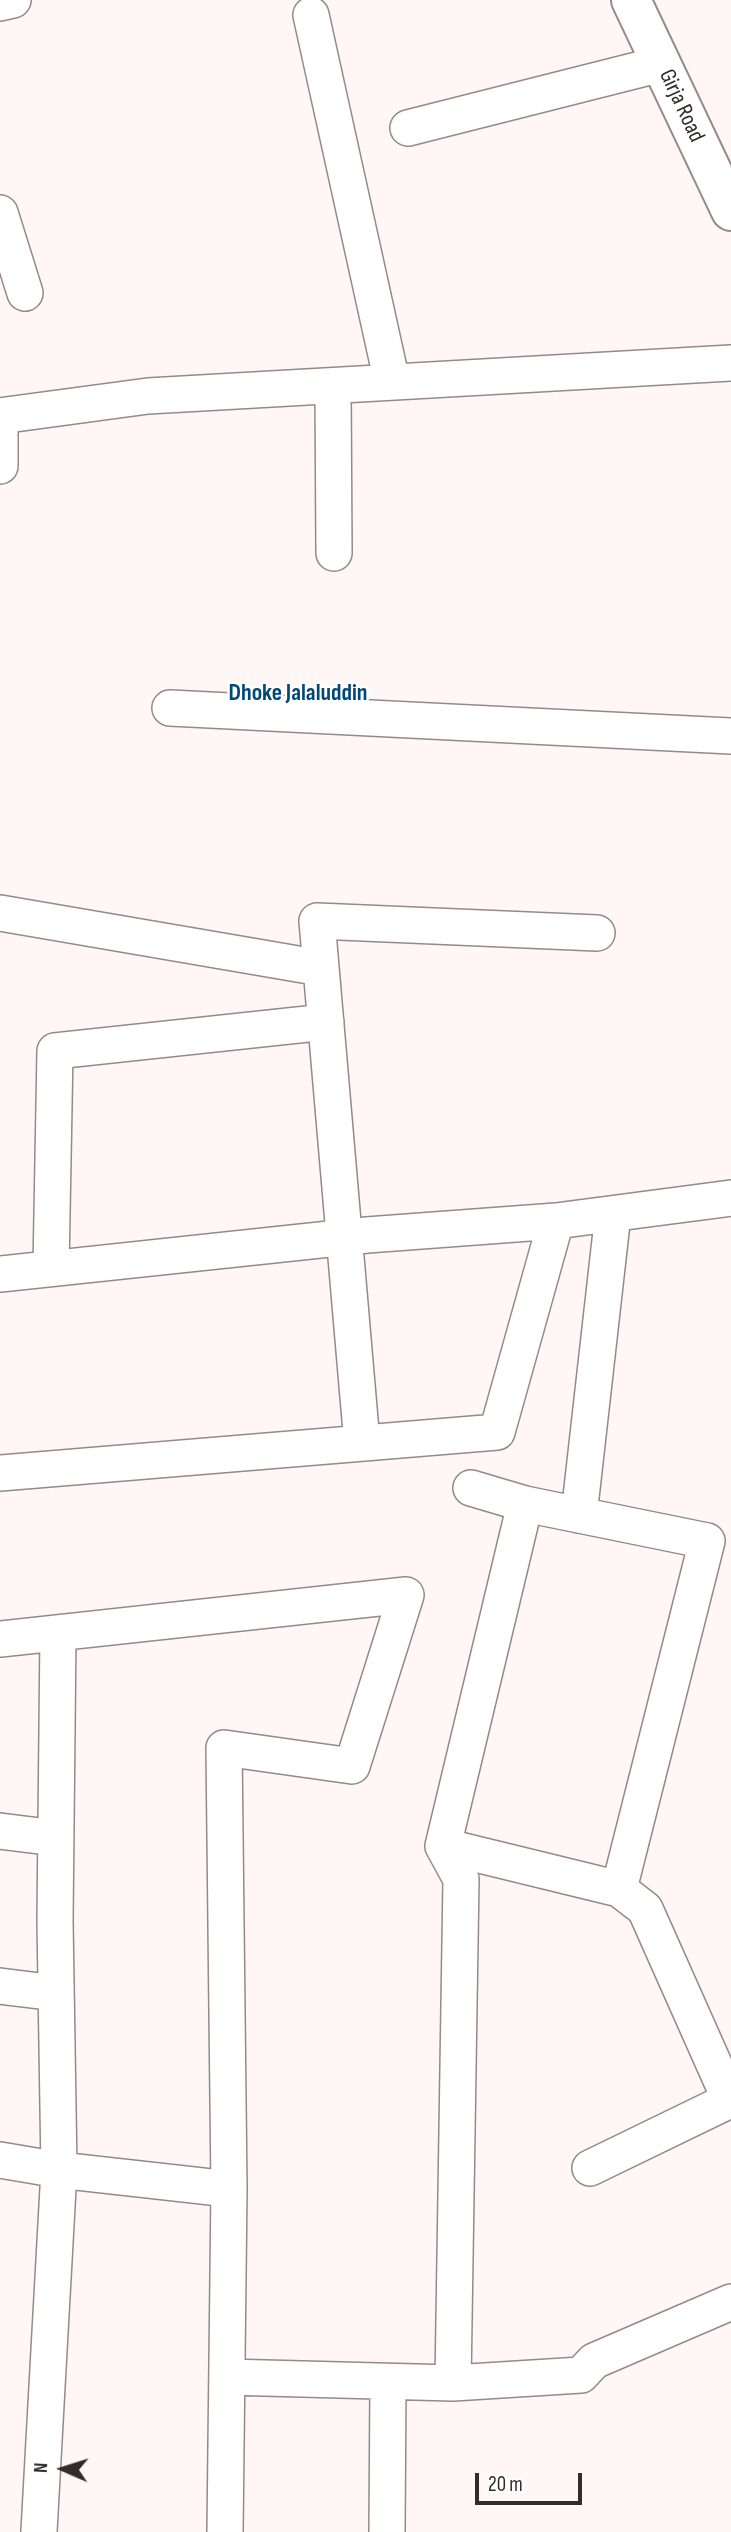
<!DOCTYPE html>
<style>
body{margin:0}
#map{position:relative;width:731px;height:2532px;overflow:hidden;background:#fef7f5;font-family:"Sofia Sans Condensed",sans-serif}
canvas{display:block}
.north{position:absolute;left:28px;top:2434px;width:70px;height:70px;-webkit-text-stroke:5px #fff;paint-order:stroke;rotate:273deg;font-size:19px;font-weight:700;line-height:28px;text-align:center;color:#322c2b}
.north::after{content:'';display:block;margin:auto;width:24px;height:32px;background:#322c2b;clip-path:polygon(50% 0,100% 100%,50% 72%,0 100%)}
.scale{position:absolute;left:475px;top:2473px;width:107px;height:32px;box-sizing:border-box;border:4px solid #322c2b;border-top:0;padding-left:9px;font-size:21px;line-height:24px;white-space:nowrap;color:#322c2b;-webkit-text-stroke:5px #fff;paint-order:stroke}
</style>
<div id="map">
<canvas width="731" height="2532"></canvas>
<div class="north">N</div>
<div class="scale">20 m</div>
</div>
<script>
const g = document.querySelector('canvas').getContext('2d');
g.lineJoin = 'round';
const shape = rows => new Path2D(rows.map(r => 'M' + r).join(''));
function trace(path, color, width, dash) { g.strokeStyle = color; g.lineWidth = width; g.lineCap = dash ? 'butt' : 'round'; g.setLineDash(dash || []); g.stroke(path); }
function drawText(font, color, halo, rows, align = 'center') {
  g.font = font + ' "Sofia Sans Condensed",sans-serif'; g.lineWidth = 5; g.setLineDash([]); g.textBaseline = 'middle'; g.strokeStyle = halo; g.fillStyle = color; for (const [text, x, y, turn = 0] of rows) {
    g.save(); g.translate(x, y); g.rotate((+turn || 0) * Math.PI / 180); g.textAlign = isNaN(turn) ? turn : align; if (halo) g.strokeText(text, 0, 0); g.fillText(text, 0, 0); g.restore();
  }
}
const minor = shape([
 [0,3,13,0],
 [311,15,392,382],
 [408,128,661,64],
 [0,213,25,293],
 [333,386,334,553],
 [0,416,148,396,731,363],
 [0,466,0,416],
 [170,708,731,736],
 [0,913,321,968],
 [51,1268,55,1051,326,1022],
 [0,1274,367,1235,556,1221,731,1198],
 [362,1443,317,921,597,933],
 [0,1473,497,1432,556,1221],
 [579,1515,613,1214],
 [0,1639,406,1595,352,1766,224,1748,229,2189,225,2532],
 [0,1831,56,1838],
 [443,1846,619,1889,707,1541,525,1504],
 [0,1986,56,1993],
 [0,2160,59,2170,229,2189],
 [590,2168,730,2100,645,1909,619,1889],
 [227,2377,453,2383,581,2375,594,2361,731,2302],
 [453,2383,461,1879,443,1846,525,1504,471,1488],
 [39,2531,59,2170,55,1921,58,1633],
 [387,2532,388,2382]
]);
const secondary = shape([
 [631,0,731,211]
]);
const streetNames = [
 ["Girja Road",681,106,65]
];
const neighbourhoodNames = [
 ["Dhoke Jalaluddin",298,694]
];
trace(minor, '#978985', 38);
trace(secondary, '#978985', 42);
trace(minor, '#fff', 35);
trace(secondary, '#fff', 38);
drawText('23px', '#322c2b', '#fff', streetNames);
drawText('bold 24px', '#024877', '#fff', neighbourhoodNames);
</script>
